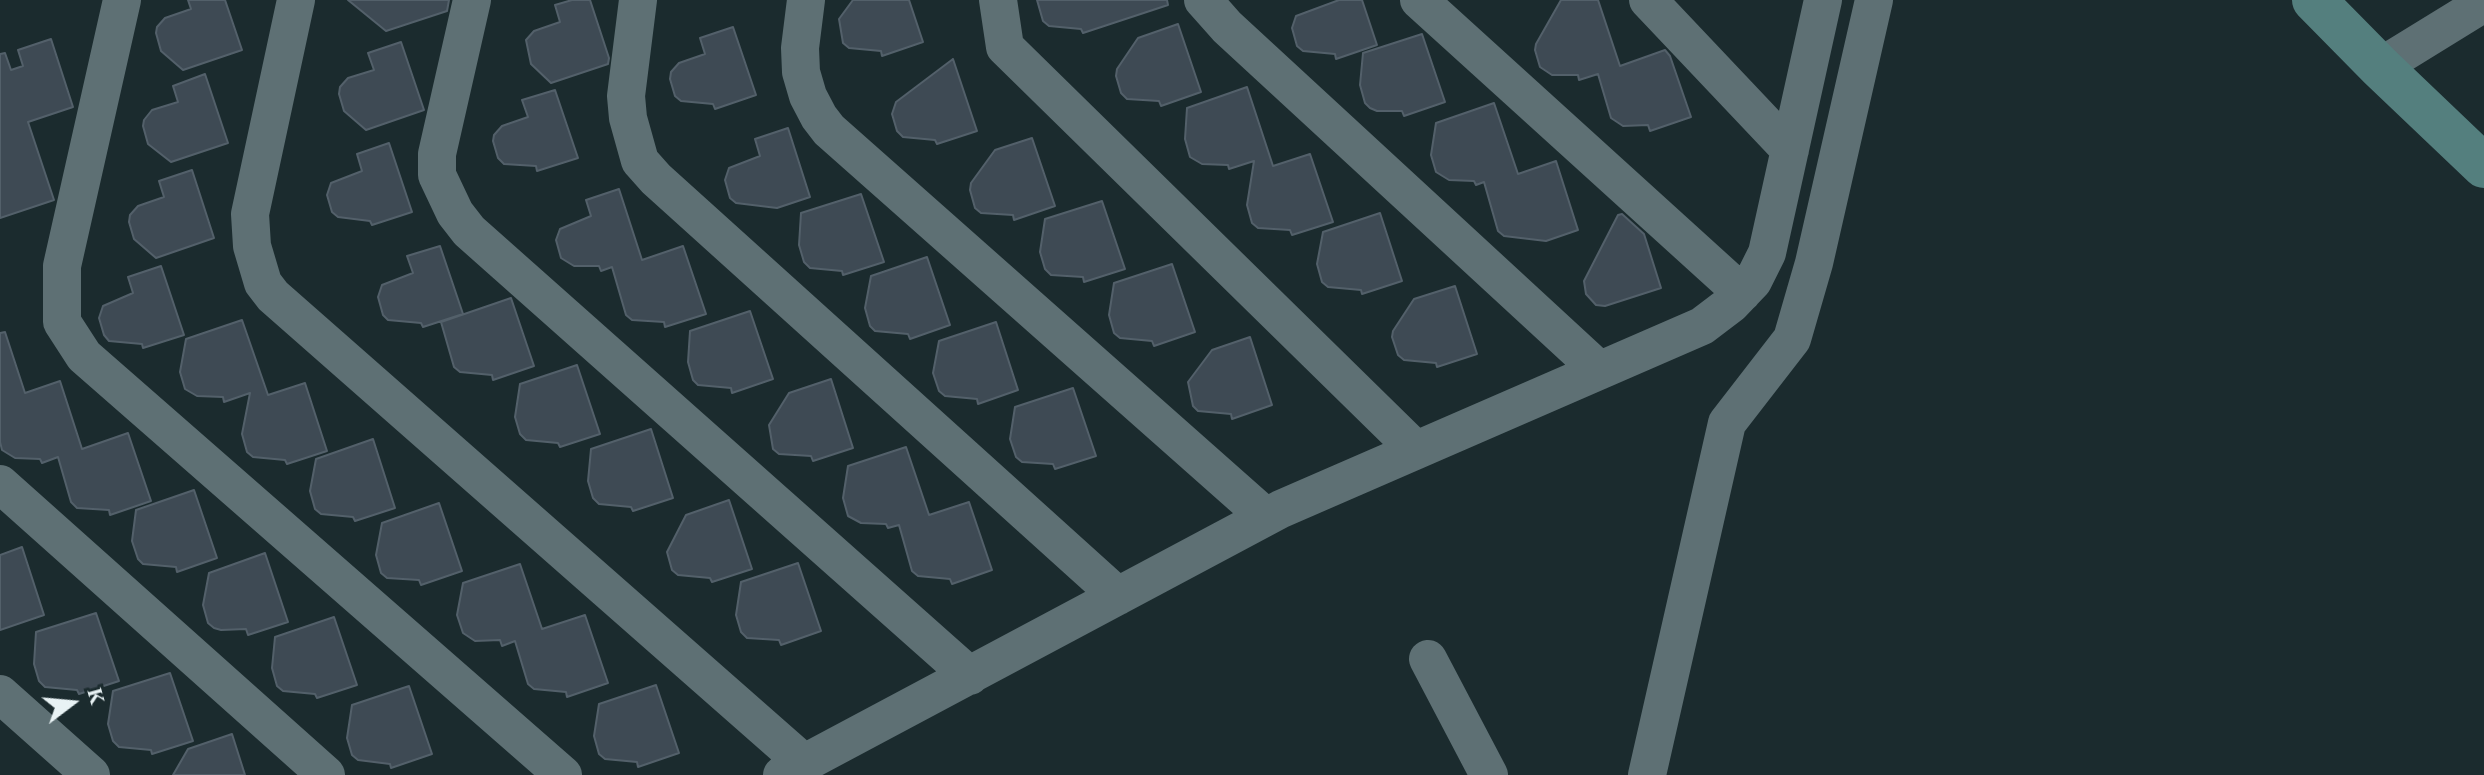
<!DOCTYPE html>
<style>
body{margin:0}
#map{position:relative;width:2484px;height:775px;overflow:hidden;background:#1b2b2e;font-family:Spectral,serif}
canvas{display:block}
.north{position:absolute;left:32px;top:663px;width:80px;height:80px;-webkit-text-stroke:6px #1b2b2e;paint-order:stroke;rotate:74deg;font-size:22px;font-weight:700;line-height:32px;text-align:center;color:#e8f2f4}
.north::after{content:'';display:block;margin:auto;width:28px;height:36px;background:#e8f2f4;clip-path:polygon(50% 0,100% 100%,50% 72%,0 100%)}
</style>
<div id="map">
<canvas width="2484" height="775"></canvas>
<div class="north">K</div>
</div>
<script>
const g = document.querySelector('canvas').getContext('2d');
g.lineJoin = 'round';
function fill(path, color) { g.fillStyle = color; g.fill(path, 'evenodd'); }
const shape = rows => new Path2D(rows.map(r => 'M' + r).join(''));
function trace(path, color, width, dash) { g.strokeStyle = color; g.lineWidth = width; g.lineCap = dash ? 'butt' : 'round'; g.setLineDash(dash || []); g.stroke(path); }
const building = shape([
 [188,0,225,0,242,50,183,70,161,51,156,33,157,27,165,18,191,9,188,0],
 [348,0,449,0,447,11,386,31,348,0],
 [572,0,590,0,609,58,608,64,551,83,531,64,526,40,534,31,560,22,555,5,572,0],
 [853,0,909,0,923,42,882,56,881,51,849,48,843,43,839,19,853,0],
 [1037,0,1167,0,1168,5,1083,33,1081,29,1049,26,1043,21,1037,0],
 [1339,0,1362,0,1377,45,1336,59,1335,54,1303,51,1297,46,1292,28,1296,16,1339,0],
 [1561,0,1598,0,1620,66,1665,50,1670,56,1691,117,1650,131,1648,125,1623,126,1611,118,1598,74,1579,80,1578,75,1552,75,1540,67,1535,50,1536,44,1561,0],
 [1178,24,1201,92,1161,106,1159,101,1127,99,1121,93,1116,76,1117,69,1138,38,1178,24],
 [733,27,756,95,715,109,713,104,681,101,675,96,670,79,671,72,679,63,705,54,700,38,733,27],
 [1422,34,1445,102,1404,116,1402,111,1377,111,1370,108,1365,103,1360,85,1363,53,1422,34],
 [51,39,73,107,28,122,54,200,0,218,0,54,5,53,11,70,23,66,18,50,51,39],
 [401,42,424,110,366,130,344,111,339,94,340,87,348,78,374,70,368,53,401,42],
 [953,59,977,131,937,144,935,140,903,137,897,131,892,114,896,102,953,59],
 [205,74,228,143,171,162,148,144,143,126,144,120,152,110,178,102,173,86,205,74],
 [1247,87,1273,166,1310,154,1333,222,1292,235,1290,230,1258,228,1252,223,1247,205,1254,161,1229,169,1228,165,1202,164,1190,157,1185,139,1187,108,1247,87],
 [555,90,578,158,537,171,536,166,504,164,498,158,493,141,494,135,502,126,528,117,522,100,555,90],
 [1494,103,1518,174,1556,161,1578,230,1546,241,1504,236,1498,231,1484,182,1476,185,1474,181,1449,180,1436,172,1431,155,1436,123,1494,103],
 [788,128,810,197,777,208,736,203,730,198,725,180,729,168,760,156,755,139,788,128],
 [1032,138,1055,206,1014,220,1013,215,981,213,975,208,970,190,971,183,995,150,1032,138],
 [389,143,412,212,372,225,370,221,338,217,332,212,327,195,331,183,362,171,357,154,389,143],
 [192,170,214,238,156,258,134,239,129,222,130,215,138,206,164,197,159,181,192,170],
 [619,189,642,260,683,246,706,314,665,327,664,322,632,320,626,315,612,267,601,271,599,266,574,266,561,258,556,240,560,229,591,216,586,200,619,189],
 [861,194,884,262,843,275,842,271,810,268,804,262,799,245,801,213,861,194],
 [1102,201,1125,269,1084,282,1083,277,1051,275,1045,269,1040,252,1045,219,1102,201],
 [1380,213,1402,281,1362,294,1361,290,1328,287,1322,282,1317,264,1323,232,1380,213],
 [1622,214,1644,234,1661,288,1605,306,1596,305,1586,294,1584,281,1618,215,1622,214],
 [440,246,463,314,423,327,421,323,388,320,383,315,378,297,382,285,413,273,407,256,440,246],
 [927,257,950,325,910,339,908,334,875,331,870,326,865,308,871,276,927,257],
 [1172,264,1195,332,1154,346,1152,341,1120,338,1114,333,1109,315,1114,283,1172,264],
 [161,266,184,335,143,348,142,344,109,341,104,335,99,318,103,306,133,293,128,277,161,266],
 [1455,286,1477,354,1437,367,1436,363,1404,360,1398,355,1392,337,1393,331,1414,299,1455,286],
 [511,298,534,366,493,380,492,375,460,372,454,367,441,322,511,298],
 [750,311,773,379,732,393,731,388,698,385,693,380,688,362,690,331,750,311],
 [242,320,268,395,305,383,327,451,287,464,285,460,253,457,247,452,242,434,250,393,224,402,223,397,197,396,185,389,180,372,186,339,242,320],
 [996,322,1018,390,978,404,977,399,945,396,939,391,933,373,939,341,996,322],
 [5,332,25,393,60,381,82,449,128,433,151,501,110,515,109,510,77,508,71,502,58,457,42,463,40,459,15,458,2,450,0,442,0,333,5,332],
 [1250,337,1272,405,1232,419,1231,414,1198,411,1193,406,1188,382,1212,350,1250,337],
 [577,365,600,434,560,447,558,443,526,440,520,434,515,417,520,384,577,365],
 [831,379,853,448,813,461,811,456,779,454,773,449,769,425,789,393,831,379],
 [1073,388,1096,456,1055,469,1053,464,1022,462,1016,457,1010,439,1015,407,1073,388],
 [651,429,673,498,633,511,631,507,599,504,593,498,588,481,591,449,651,429],
 [373,439,395,508,355,521,353,517,321,514,315,509,310,491,316,459,373,439],
 [906,447,929,515,969,502,992,570,952,584,950,579,918,576,912,571,899,525,888,528,886,524,861,523,848,516,843,498,848,466,906,447],
 [194,490,217,558,177,572,176,567,143,564,138,559,132,541,136,510,194,490],
 [729,500,752,569,712,582,710,578,678,575,672,570,667,552,686,515,729,500],
 [439,503,462,571,421,585,419,580,387,578,381,573,376,555,382,523,439,503],
 [22,547,44,615,0,630,0,555,22,547],
 [265,553,288,622,248,635,246,629,221,630,214,628,208,623,203,605,209,573,265,553],
 [798,563,821,631,781,645,779,640,747,638,741,632,736,615,741,582,798,563],
 [520,564,542,629,585,615,608,683,567,697,566,692,534,689,528,684,515,641,502,646,500,640,475,641,463,633,457,615,463,583,520,564],
 [96,613,119,681,79,694,77,690,45,687,39,681,34,664,36,632,96,613],
 [334,617,357,685,317,698,315,694,283,691,277,686,272,668,275,637,334,617],
 [170,673,193,741,152,754,151,750,119,747,113,741,108,724,113,691,170,673],
 [656,685,679,753,638,767,637,762,605,759,599,754,594,736,599,704,656,685],
 [409,686,432,754,391,768,390,764,358,760,352,755,347,738,352,705,409,686],
 [232,734,245,775,173,775,188,749,232,734]
]);
const minor = shape([
 [122,0,62,266,62,322,84,356,563,775],
 [296,0,250,214,252,246,263,283,273,296,804,763],
 [472,0,437,154,437,175,455,213,469,231,970,676],
 [638,0,626,96,628,118,640,161,656,179,1118,596],
 [806,0,800,48,801,72,808,96,819,117,829,130,1266,517],
 [998,0,1005,47,1416,450],
 [1203,0,1227,27,1599,370],
 [1419,0,1742,293],
 [1648,0,1790,150],
 [2380,67,2484,3],
 [0,484,326,775],
 [1428,659,1489,775],
 [0,694,91,775],
 [782,775,1281,509,1702,326,1731,304,1753,281,1767,253,1823,0],
 [1647,775,1727,423,1792,339,1814,263,1874,0]
]);
const secondary = shape([
 [2314,0,2380,67,2484,166]
]);
fill(building, '#3e4a54');
trace(building, '#53606a', 2);
trace(minor, '#5e7074', 38);
trace(secondary, '#547f7e', 44);
</script>
